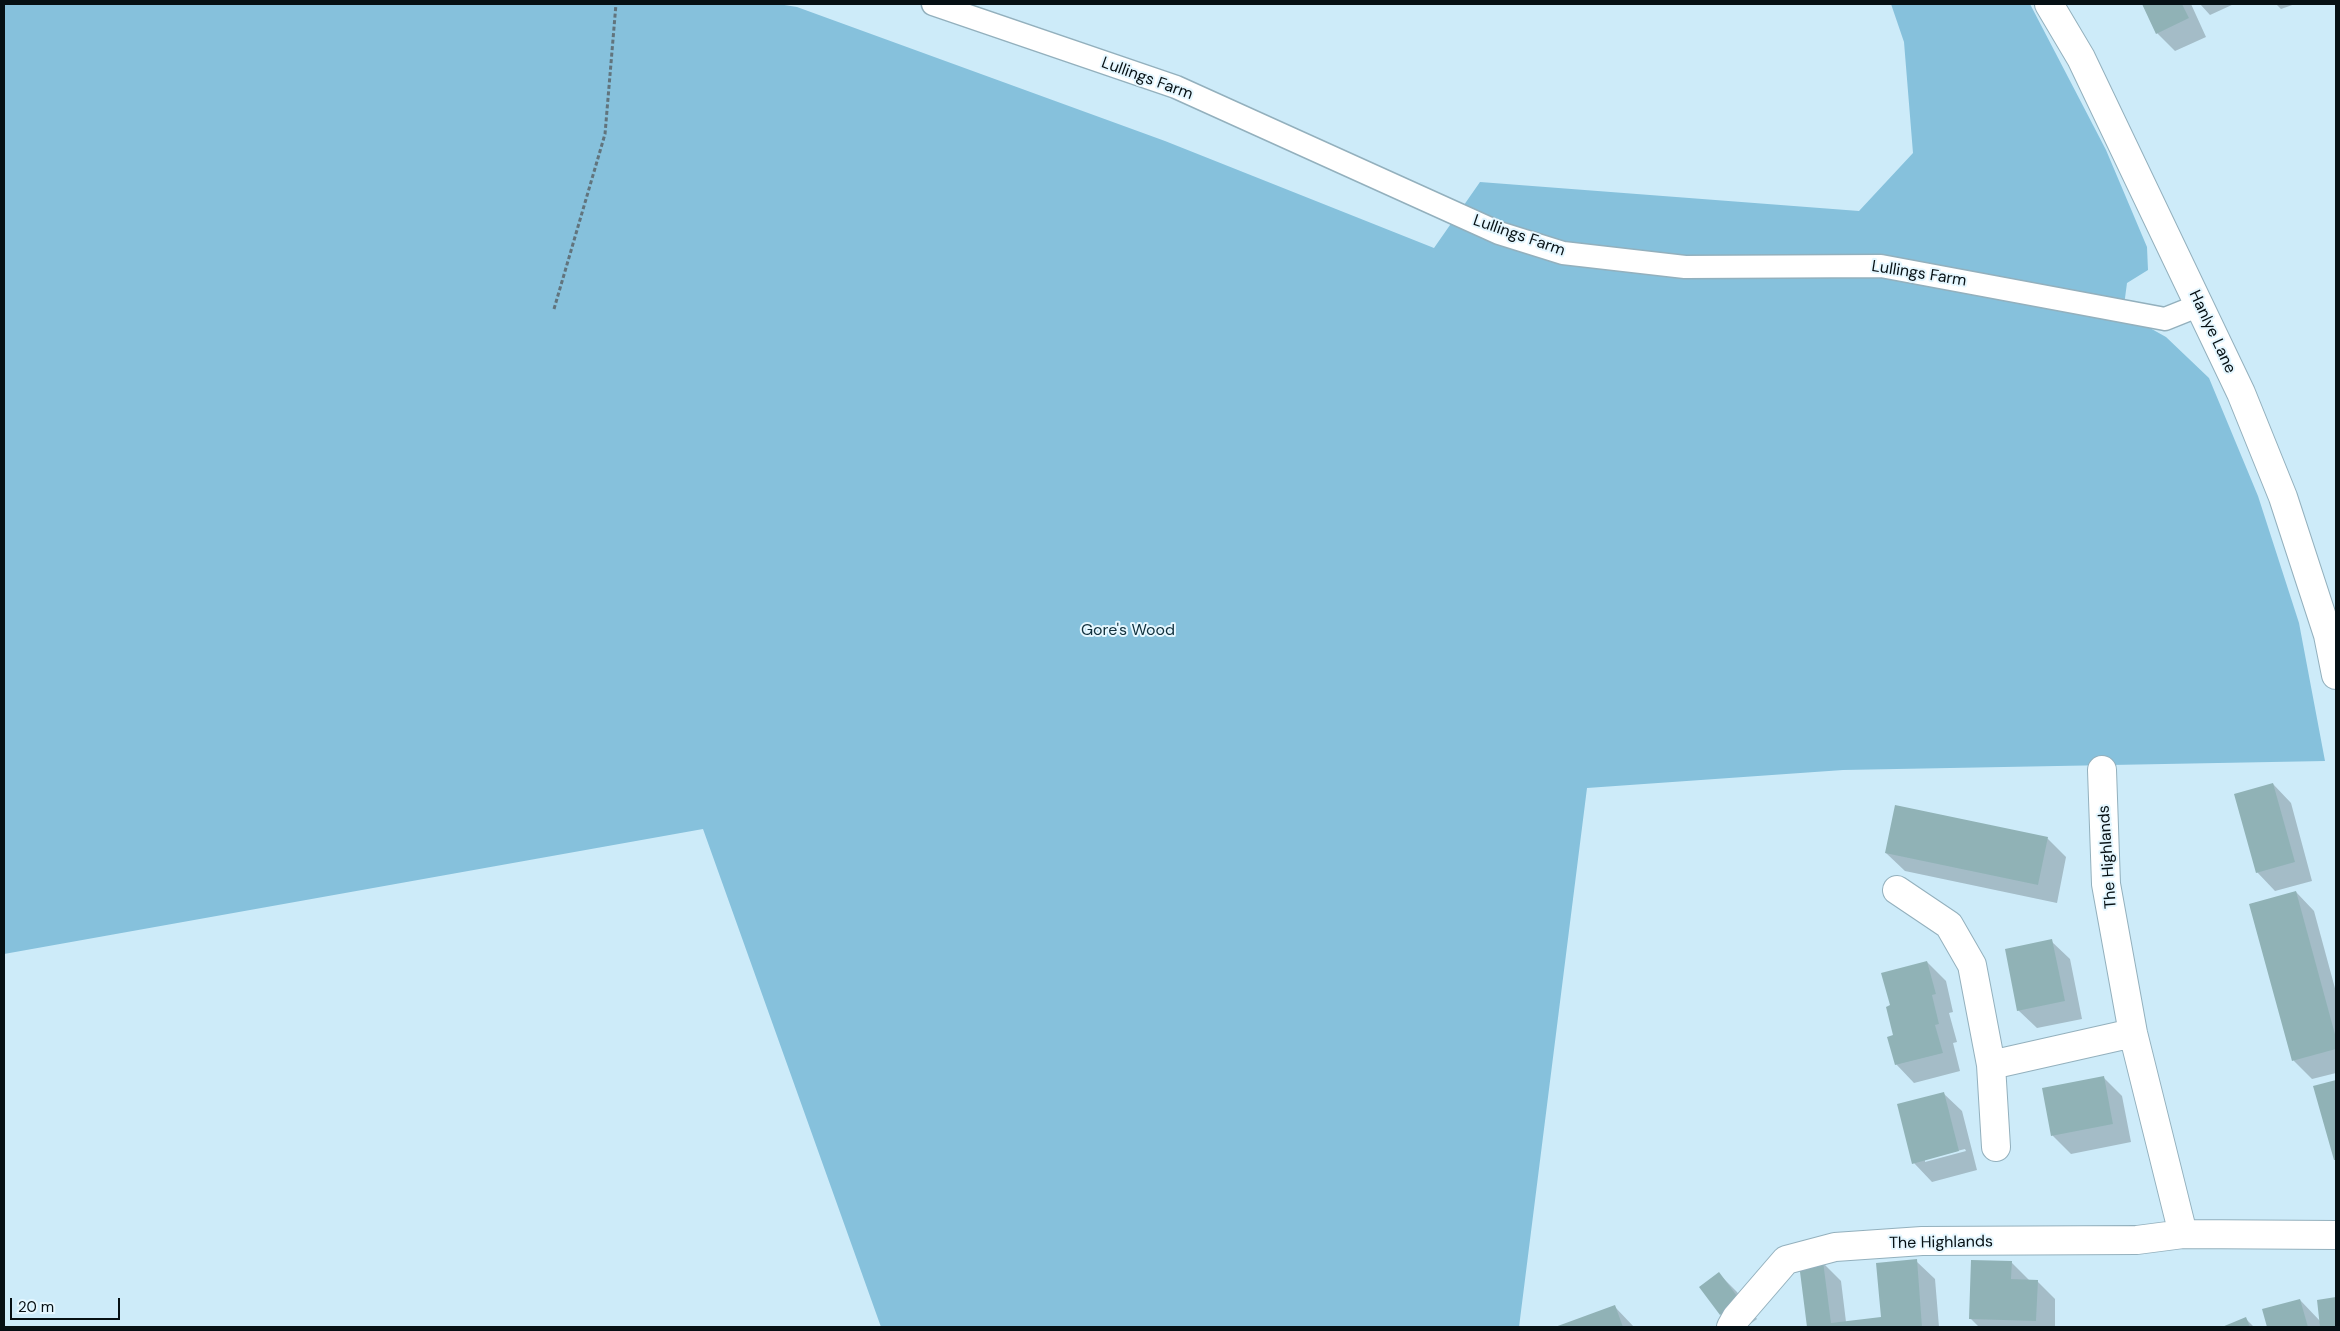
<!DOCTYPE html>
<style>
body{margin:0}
#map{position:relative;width:2340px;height:1331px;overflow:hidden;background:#cdebf9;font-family:"DM Sans",sans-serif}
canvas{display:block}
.frame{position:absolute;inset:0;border:5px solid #061014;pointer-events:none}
.scale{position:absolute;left:10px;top:1298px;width:110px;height:22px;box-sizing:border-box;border:2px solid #061014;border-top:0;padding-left:6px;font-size:15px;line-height:18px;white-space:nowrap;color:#061014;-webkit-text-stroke:4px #e5f7ff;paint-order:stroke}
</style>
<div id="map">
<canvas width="2340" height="1331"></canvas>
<div class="frame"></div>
<div class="scale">20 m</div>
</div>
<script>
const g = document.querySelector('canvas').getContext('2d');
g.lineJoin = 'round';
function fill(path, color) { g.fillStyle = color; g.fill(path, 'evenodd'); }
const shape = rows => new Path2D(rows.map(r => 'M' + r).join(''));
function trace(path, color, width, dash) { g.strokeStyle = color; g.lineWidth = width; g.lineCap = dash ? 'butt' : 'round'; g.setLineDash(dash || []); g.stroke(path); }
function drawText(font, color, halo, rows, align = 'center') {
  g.font = font + ' "DM Sans",sans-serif'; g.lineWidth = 4; g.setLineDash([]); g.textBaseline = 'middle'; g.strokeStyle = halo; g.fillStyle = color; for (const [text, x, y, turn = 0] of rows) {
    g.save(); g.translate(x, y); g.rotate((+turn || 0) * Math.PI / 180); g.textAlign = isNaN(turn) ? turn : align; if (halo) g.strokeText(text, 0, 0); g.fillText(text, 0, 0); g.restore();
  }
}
const green = shape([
 [4,4,778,4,797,7,1165,141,1434,248,1480,182,1859,211,1913,153,1904,42,1891,4,2030,4,2106,150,2147,247,2148,270,2127,283,2123,313,2166,337,2209,378,2258,496,2299,623,2325,761,1843,770,1587,788,1519,1327,881,1327,703,829,4,954]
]);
const shadow = shape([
 [2144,4,2191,4,2206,37,2175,51,2157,33],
 [2200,4,2234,4,2210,15],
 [2276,4,2295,4,2281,9],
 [2273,784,2291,803,2312,881,2275,891,2257,872],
 [2047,838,2066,857,2057,903,1905,871,1886,853],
 [2296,892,2314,911,2336,992,2336,1073,2312,1079,2294,1061,2251,904],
 [2051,941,2070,959,2082,1019,2037,1028,2018,1010],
 [1927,962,1946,981,1953,1012,1949,1013,1957,1042,1953,1043,1960,1071,1914,1083,1896,1064,1891,1006],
 [2103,1077,2122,1096,2131,1142,2071,1154,2053,1136,2044,1089],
 [2336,1081,2336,1160,2314,1087],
 [1943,1093,1962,1111,1977,1170,1932,1182,1914,1163],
 [1965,1149,1966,1151,1925,1162,1925,1159],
 [1916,1261,1935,1279,1939,1327,1809,1327,1800,1265,1822,1262,1841,1281,1846,1322,1882,1318],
 [2011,1262,2030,1281,2037,1281,2055,1299,2055,1327,1979,1327,1971,1319],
 [1719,1274,1737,1292,1757,1319,1746,1327,1734,1327,1721,1314],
 [2336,1299,2336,1327,2268,1327,2263,1310,2300,1300,2320,1321,2318,1301],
 [1615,1307,1634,1327,1558,1327],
 [2245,1318,2254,1327,2225,1327]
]);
const building = shape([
 [2142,4,2182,4,2189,18,2156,34],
 [2273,783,2295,862,2256,873,2234,794],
 [1895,805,2048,837,2038,885,1885,853],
 [2296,891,2336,1038,2336,1049,2292,1061,2249,904],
 [2052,939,2065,1001,2017,1011,2005,949],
 [1927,961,1936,994,1932,995,1939,1024,1935,1025,1943,1053,1895,1065,1887,1037,1893,1035,1886,1007,1890,1005,1881,973],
 [2104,1076,2113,1124,2051,1136,2042,1088],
 [2336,1080,2336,1160,2334,1160,2313,1086],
 [1944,1092,1959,1151,1912,1164,1897,1104],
 [1917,1259,1922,1327,1807,1327,1799,1264,1823,1261,1831,1323,1881,1317,1876,1263],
 [1971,1260,2012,1261,2011,1279,2038,1280,2036,1321,1969,1319],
 [1719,1272,1740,1300,1720,1315,1699,1287],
 [2336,1297,2336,1327,2320,1327,2317,1300],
 [2300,1299,2308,1327,2267,1327,2262,1309],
 [1615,1305,1623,1327,1555,1327],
 [2246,1317,2250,1327,2222,1327]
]);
const path = shape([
 [554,309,605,134,616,4]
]);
const lane = shape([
 [933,4,1176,87,1499,233,1563,253,1685,267,1881,266,2165,319,2200,305]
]);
const street = shape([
 [2102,770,2106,884,2133,1033,2183,1234],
 [1897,890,1949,925,1972,965,1991,1065,1996,1147],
 [1991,1065,2133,1033],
 [1731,1327,1736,1318,1786,1260,1835,1247,1922,1241,2137,1240,2183,1234,2336,1235]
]);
const secondary = shape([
 [2049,4,2081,58,2241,393,2283,497,2328,635,2336,675]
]);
const streetNames = [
 ["Lullings Farm",1147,79,20],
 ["Lullings Farm",1519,236,19],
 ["Lullings Farm",1919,274,9],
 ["Hanlye Lane",2212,332,65],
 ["The Highlands",2108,857,-94],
 ["The Highlands",1941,1243,-1]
];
const parkNames = [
 ["Gore's Wood",1128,631]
];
fill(green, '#86c1dc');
fill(shadow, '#0003');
fill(building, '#90b2b6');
trace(lane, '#93b0bd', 25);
trace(street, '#93b0bd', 30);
trace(secondary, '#93b0bd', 30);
trace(path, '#61747d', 3, [4, 2.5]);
trace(lane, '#fff', 22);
trace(street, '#fff', 28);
trace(secondary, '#fff', 28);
drawText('16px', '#061014', '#e5f7ff', streetNames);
drawText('16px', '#10303d', '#e5f7ff', parkNames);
</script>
